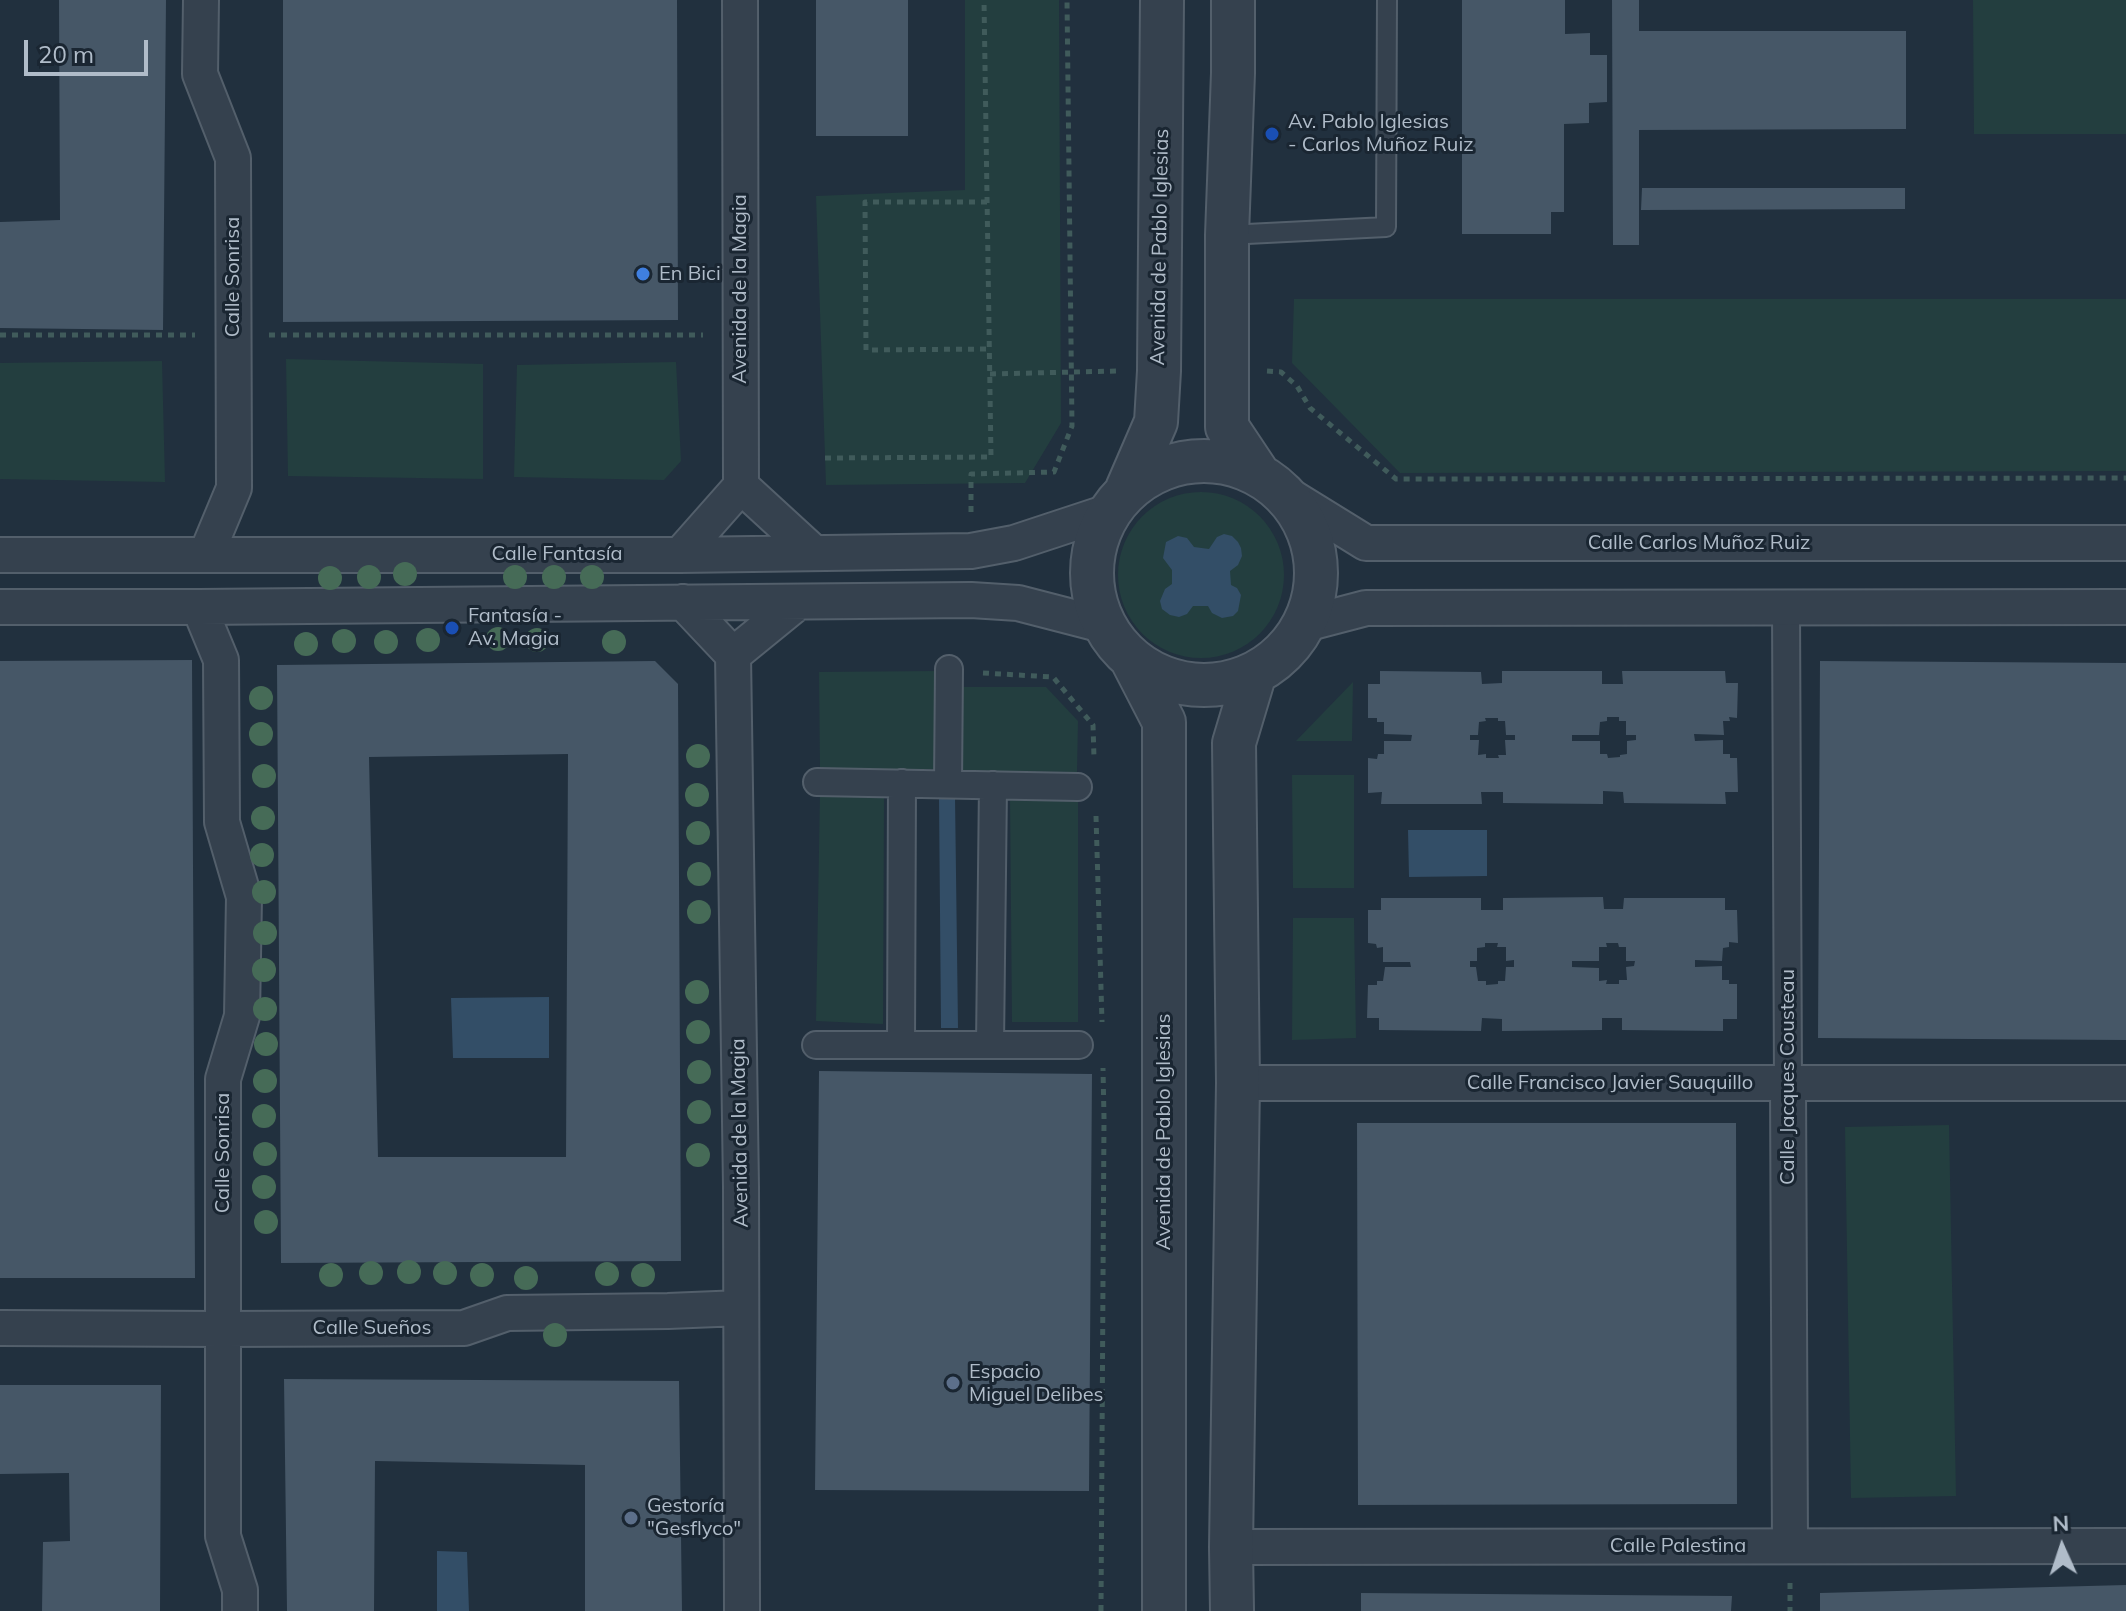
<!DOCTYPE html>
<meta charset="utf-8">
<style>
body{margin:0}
#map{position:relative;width:2126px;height:1611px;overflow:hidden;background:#21303e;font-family:Mulish,sans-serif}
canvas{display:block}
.north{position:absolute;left:2022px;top:1507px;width:80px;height:80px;-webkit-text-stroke:6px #1a2632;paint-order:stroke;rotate:357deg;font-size:22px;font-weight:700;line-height:32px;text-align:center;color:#b0bcc9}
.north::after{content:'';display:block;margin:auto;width:28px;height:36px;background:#b0bcc9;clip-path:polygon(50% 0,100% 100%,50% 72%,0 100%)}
.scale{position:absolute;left:24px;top:40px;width:124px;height:36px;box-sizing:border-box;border:4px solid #b0bcc9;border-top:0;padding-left:10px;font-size:24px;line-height:28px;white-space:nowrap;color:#b0bcc9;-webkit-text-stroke:6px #1a2632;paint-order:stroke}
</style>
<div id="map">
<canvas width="2126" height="1611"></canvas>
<div class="north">N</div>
<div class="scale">20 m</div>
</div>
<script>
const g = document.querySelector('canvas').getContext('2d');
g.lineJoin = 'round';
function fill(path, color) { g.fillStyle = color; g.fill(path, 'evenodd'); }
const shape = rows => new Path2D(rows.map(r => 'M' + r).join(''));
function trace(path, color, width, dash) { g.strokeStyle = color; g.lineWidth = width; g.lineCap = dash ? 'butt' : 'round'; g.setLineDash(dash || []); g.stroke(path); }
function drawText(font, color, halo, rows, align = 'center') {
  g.font = font + ' Mulish,sans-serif'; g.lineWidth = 6; g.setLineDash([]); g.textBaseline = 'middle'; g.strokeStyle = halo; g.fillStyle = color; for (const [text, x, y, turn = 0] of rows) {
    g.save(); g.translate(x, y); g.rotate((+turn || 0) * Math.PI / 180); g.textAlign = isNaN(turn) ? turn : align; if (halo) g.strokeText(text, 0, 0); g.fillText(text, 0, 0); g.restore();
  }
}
const green = shape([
 [965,0,1059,0,1061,423,1025,483,826,485,816,196,965,190],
 [1973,0,2126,0,2126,134,1974,134],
 [1294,299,2126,299,2126,471,1400,473,1292,363],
 [286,359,483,364,483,479,288,476],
 [162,361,165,482,0,479,0,363],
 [676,362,681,461,664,480,514,477,517,365],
 '1118 575a83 83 0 1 1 166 0a83 83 0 1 1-166 0Z',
 [936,671,937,769,820,770,819,672],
 [1353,682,1352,741,1296,741],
 [963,687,1046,687,1078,721,1077,772,962,771],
 [1292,775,1354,775,1354,888,1293,888],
 [820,793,884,797,883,1024,816,1021],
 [1010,796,1078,797,1078,1022,1012,1022],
 [1293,918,1354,918,1356,1038,1292,1040],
 [1949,1125,1956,1496,1851,1498,1845,1127]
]);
const water = shape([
 [1224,534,1232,536,1238,542,1241,548,1242,556,1238,565,1230,571,1231,585,1237,588,1241,595,1238,611,1233,616,1222,618,1212,613,1208,606,1193,606,1187,614,1179,617,1170,615,1162,609,1160,601,1165,589,1172,584,1172,570,1163,558,1166,542,1178,536,1187,538,1194,547,1209,549,1217,537],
 [955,796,958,1028,941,1028,939,797],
 [1408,830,1487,830,1487,876,1409,877],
 [549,997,549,1058,453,1058,451,998],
 [437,1551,467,1552,469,1611,437,1611]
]);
const building = shape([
 [59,0,166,0,163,330,0,328,0,222,60,220],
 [283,0,677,0,678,320,283,322],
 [816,0,908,0,908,136,816,136],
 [1462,0,1565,0,1565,34,1590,33,1590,55,1607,55,1607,102,1589,103,1589,123,1564,124,1564,212,1551,212,1551,234,1462,234],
 [1612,0,1639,0,1639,31,1906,31,1906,129,1639,130,1639,245,1613,245],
 [1642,188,1905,188,1905,209,1641,210],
 [192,660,195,1278,0,1278,0,661],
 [655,661,678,684,681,1261,281,1263,277,665],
 [568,754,566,1157,378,1157,369,757],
 [1820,661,2126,663,2126,1040,1818,1038],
 [1380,671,1481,672,1482,684,1502,683,1502,671,1602,671,1602,684,1623,684,1622,671,1725,671,1726,683,1738,683,1737,718,1729,717,1730,721,1723,721,1724,735,1694,734,1695,741,1723,740,1723,754,1730,754,1730,758,1737,758,1738,792,1725,792,1726,804,1624,803,1623,792,1603,791,1603,804,1503,803,1503,792,1481,792,1482,804,1381,804,1382,792,1368,793,1368,758,1377,759,1378,754,1384,754,1384,741,1411,741,1412,735,1384,734,1384,722,1377,722,1377,718,1368,718,1368,684,1380,684],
 [1607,717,1619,717,1619,721,1626,721,1626,735,1636,735,1636,740,1627,741,1627,754,1620,755,1620,757,1608,758,1607,754,1600,754,1600,741,1572,741,1572,735,1599,735,1600,722,1607,721],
 [1485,718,1498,718,1498,721,1505,721,1506,735,1515,735,1515,740,1505,740,1506,755,1498,755,1499,758,1486,758,1486,754,1478,755,1479,740,1470,740,1470,735,1478,735,1479,722,1486,721],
 [1603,897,1604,909,1623,909,1624,898,1725,898,1725,910,1737,910,1738,943,1729,942,1729,947,1723,948,1722,961,1695,960,1695,967,1722,966,1722,980,1729,980,1729,984,1737,984,1737,1019,1723,1019,1723,1031,1622,1030,1622,1018,1602,1018,1602,1030,1502,1031,1502,1019,1482,1018,1481,1031,1379,1030,1379,1018,1367,1018,1368,985,1377,985,1377,981,1383,981,1385,967,1411,967,1410,962,1383,962,1383,947,1377,948,1376,944,1368,943,1368,910,1381,910,1381,898,1481,898,1481,910,1503,910,1503,898],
 [1485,943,1498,943,1497,947,1506,947,1506,961,1514,960,1514,967,1506,967,1505,981,1498,981,1498,984,1486,985,1486,981,1478,981,1476,967,1470,967,1470,961,1477,961,1477,948,1485,947],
 [1606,943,1618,943,1619,947,1626,947,1626,961,1635,961,1634,966,1626,967,1627,980,1619,980,1619,984,1606,984,1607,980,1599,981,1599,968,1572,967,1572,961,1599,961,1599,947,1607,947],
 [819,1071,1092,1074,1089,1491,815,1490],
 [1357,1123,1736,1123,1737,1504,1358,1505],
 [284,1379,679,1381,682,1611,585,1611,585,1465,375,1461,374,1611,287,1611],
 [0,1385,161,1385,160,1611,42,1611,43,1542,70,1541,69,1473,0,1474],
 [2126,1585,2126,1611,1820,1611,1820,1593],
 [1361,1593,1732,1596,1731,1611,1361,1611]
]);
const path = shape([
 [987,202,865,202,866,350,990,349],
 [0,335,195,335],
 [269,335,703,335],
 [1267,371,1281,372,1297,386,1310,408,1396,479,2126,478],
 [990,374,1117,371],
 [825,458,991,457,984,0],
 [971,512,971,474,1054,472,1072,426,1067,0],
 [983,673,1053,677,1093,725,1094,758],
 [1096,816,1102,1022],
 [1790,1583,1790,1611],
 [1101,1611,1104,1118,1103,1068]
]);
const service = shape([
 [1227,235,1386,227,1387,0]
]);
const pedestrian = shape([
 [1786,608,1788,1083],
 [817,782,1078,787],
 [948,784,949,669],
 [816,1045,1079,1045],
 [901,1045,902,783],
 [990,1045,993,785]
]);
const minor = shape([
 [201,0,200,74,233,158,234,488,206,555],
 [741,486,814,553],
 [1285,493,1366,543,2126,543],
 [0,555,680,555,971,551,1014,543,1108,512],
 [680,555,741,486,740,0],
 [683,602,733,655],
 [0,607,199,607,971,600,1018,603,1103,625],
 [199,607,221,660,222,822,244,897,242,1016,223,1079,223,1536,240,1590,240,1611],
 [1305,624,1366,608,2126,607],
 [733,655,741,1187,742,1611],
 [733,655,798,602],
 [1238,1083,2126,1083],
 [1788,1083,1790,1546],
 [0,1328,223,1329,464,1328,507,1313,668,1311,741,1308],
 [1231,1547,2126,1546]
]);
const tertiary = shape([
 [1233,0,1233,73,1227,235,1227,427,1257,472],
 '1092 573a112 112 0 1 1 224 0a112 112 0 1 1-224 0Z',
 [1127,489,1156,422,1159,371,1162,0],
 [1132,660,1164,722,1164,1611],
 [1232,1611,1231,1547,1238,1083,1234,743,1255,673]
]);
const trees = [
 [405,574],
 [369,577],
 [515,577],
 [554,577],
 [592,577],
 [330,578],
 [498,639],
 [428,640],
 [537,640],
 [344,641],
 [386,642],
 [614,642],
 [306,644],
 [261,698],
 [261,734],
 [698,756],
 [264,776],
 [697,795],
 [263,818],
 [698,833],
 [262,855],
 [699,874],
 [264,892],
 [699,912],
 [265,933],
 [264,970],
 [697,992],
 [265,1009],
 [698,1032],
 [266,1044],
 [699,1072],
 [265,1081],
 [699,1112],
 [264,1116],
 [265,1154],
 [698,1155],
 [264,1187],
 [266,1222],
 [409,1272],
 [371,1273],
 [445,1273],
 [607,1274],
 [331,1275],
 [482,1275],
 [643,1275],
 [526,1278],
 [555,1335]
];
const markers = [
 [1272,134,8,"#1a4fb4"],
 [643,274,8,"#3f7fe0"],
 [452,628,8,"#1a4fb4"],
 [953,1383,8,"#5c6f8a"],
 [631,1518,8,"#5c6f8a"]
];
const poiNames = [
 ["Av. Pablo Iglesias",1288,122],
 ["- Carlos Muñoz Ruiz",1288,145],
 ["En Bici",659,274],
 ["Fantasía -",468,616],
 ["Av. Magia",468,639],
 ["Espacio",969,1372],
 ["Miguel Delibes",969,1395],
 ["Gestoría",647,1506],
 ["\"Gesflyco\"",647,1529]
];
const streetNames = [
 ["Avenida de Pablo Iglesias",1160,247,-89],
 ["Calle Sonrisa",233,277,-90],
 ["Avenida de la Magia",740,289,-90],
 ["Calle Carlos Muñoz Ruiz",1699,543],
 ["Calle Fantasía",557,554],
 ["Calle Jacques Cousteau",1788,1077,-90],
 ["Calle Francisco Javier Sauquillo",1610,1083],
 ["Avenida de Pablo Iglesias",1164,1132,-90],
 ["Avenida de la Magia",740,1133,-91],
 ["Calle Sonrisa",223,1153,-90],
 ["Calle Sueños",372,1328],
 ["Calle Palestina",1678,1546]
];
fill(green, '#233e3f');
fill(water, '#334e67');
fill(building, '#465767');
trace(service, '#535f6b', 22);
trace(pedestrian, '#535f6b', 30);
trace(minor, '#535f6b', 38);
trace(tertiary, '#535f6b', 46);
trace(path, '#405b5b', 5, [6, 6]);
trace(service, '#35414e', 18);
trace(pedestrian, '#35414e', 26);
trace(minor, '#35414e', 34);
trace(tertiary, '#35414e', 42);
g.fillStyle = '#466b57';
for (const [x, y] of trees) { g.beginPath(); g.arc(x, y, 12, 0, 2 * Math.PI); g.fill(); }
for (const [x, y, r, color] of markers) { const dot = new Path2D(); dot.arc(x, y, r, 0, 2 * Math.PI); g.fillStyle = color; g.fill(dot); trace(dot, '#1a2632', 3); }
drawText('20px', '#b0bcc9', '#1a2632', poiNames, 'left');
drawText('20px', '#b0bcc9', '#1a2632', streetNames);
</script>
